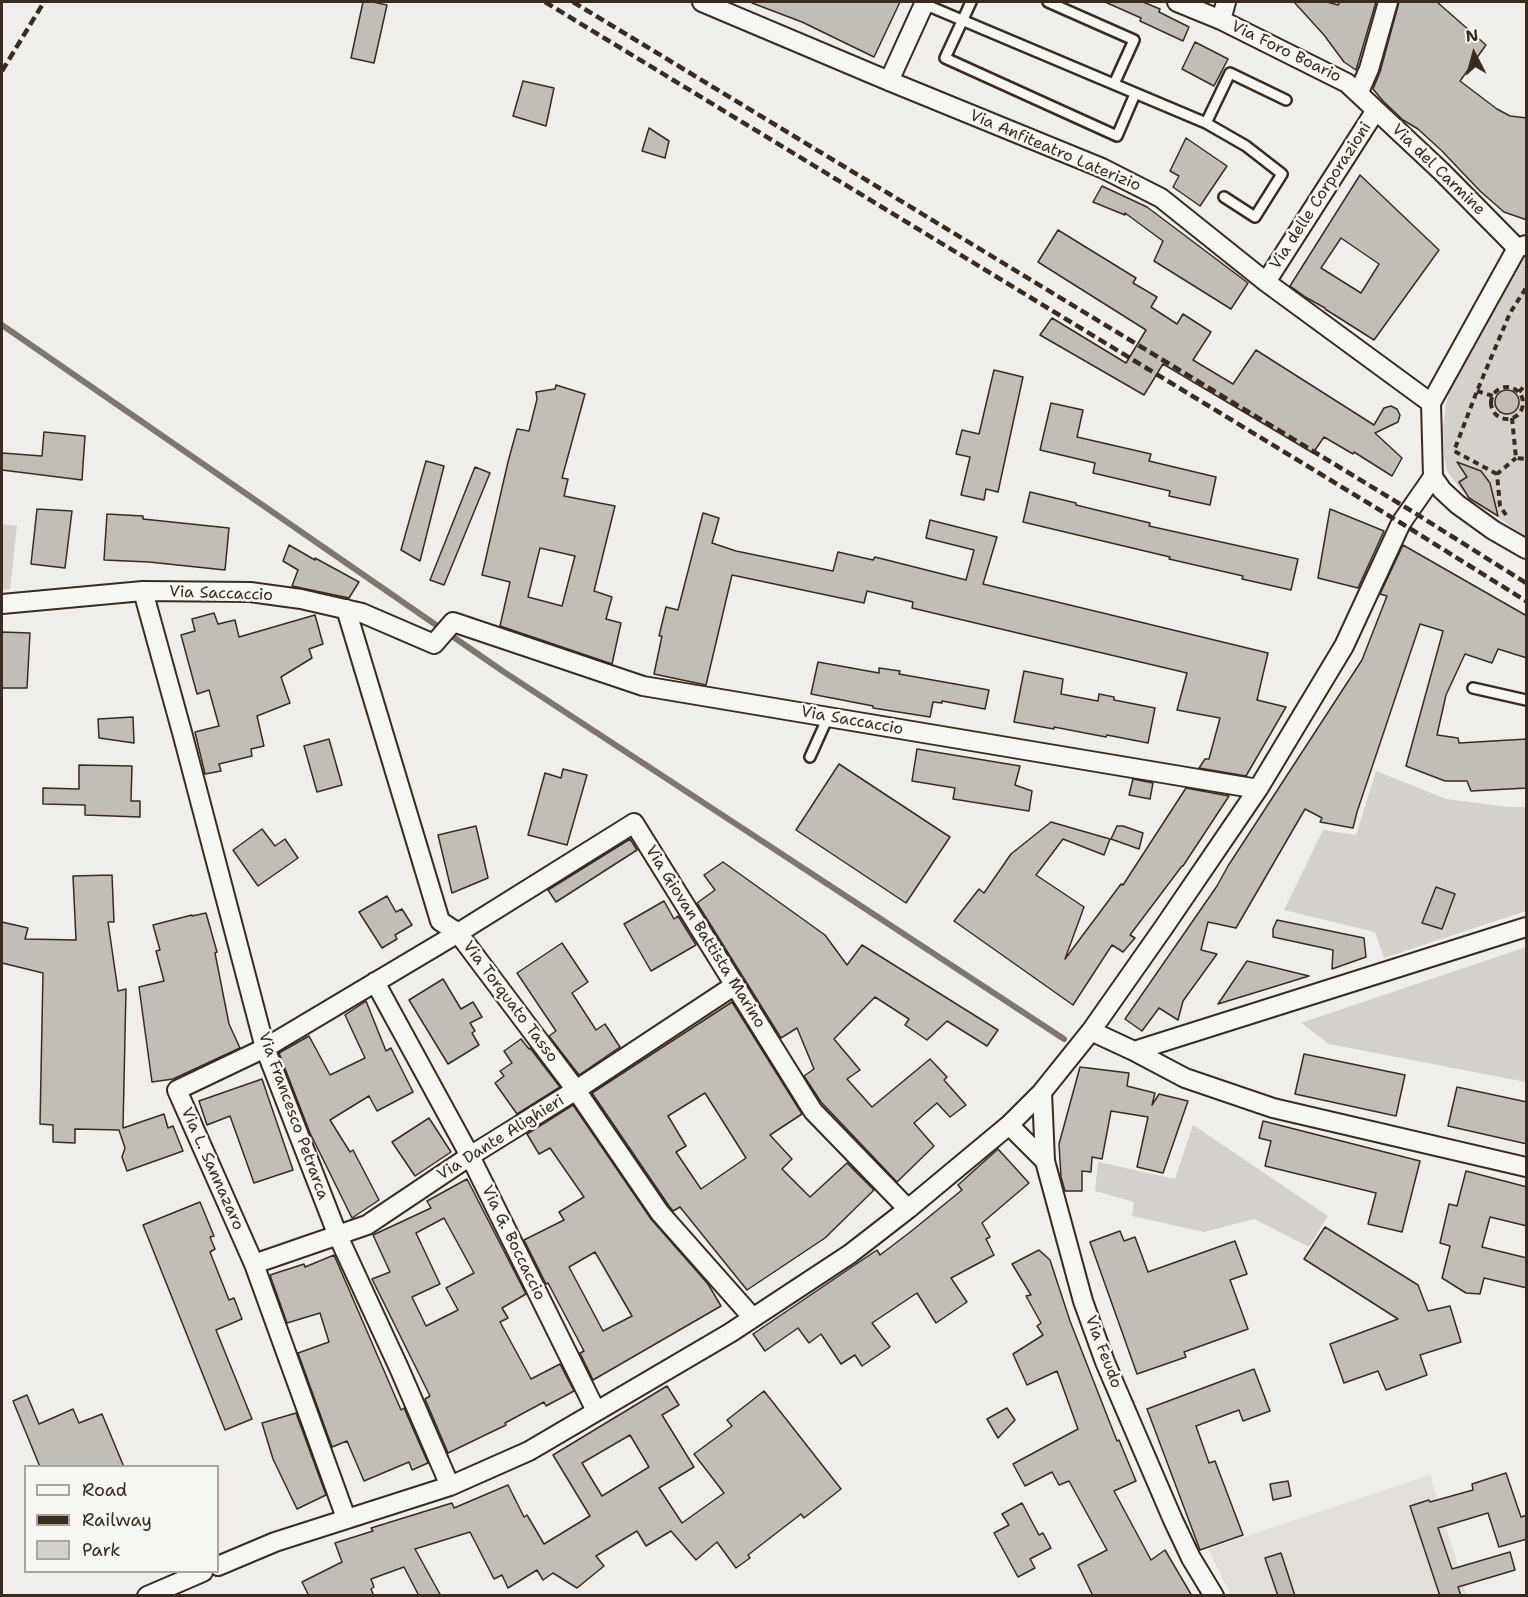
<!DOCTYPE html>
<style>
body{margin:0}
#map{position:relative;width:1528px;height:1597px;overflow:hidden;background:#efeeea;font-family:"Shantell Sans",sans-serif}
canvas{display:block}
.frame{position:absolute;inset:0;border:3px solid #3b2a1e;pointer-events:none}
.legend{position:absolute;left:24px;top:1465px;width:195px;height:108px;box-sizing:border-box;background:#f6f6f2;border:2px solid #aba49d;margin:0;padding:8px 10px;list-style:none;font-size:18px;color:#3b2a1e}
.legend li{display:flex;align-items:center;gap:12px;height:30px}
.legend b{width:30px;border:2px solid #aba49d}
.north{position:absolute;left:1444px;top:24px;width:60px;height:60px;-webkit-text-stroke:4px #f6f6f2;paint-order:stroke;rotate:354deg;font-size:16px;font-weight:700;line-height:24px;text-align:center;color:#3b2a1e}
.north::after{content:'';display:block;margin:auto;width:21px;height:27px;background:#3b2a1e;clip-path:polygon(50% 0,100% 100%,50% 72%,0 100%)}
</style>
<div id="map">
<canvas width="1528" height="1597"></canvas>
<div class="frame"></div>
<ul class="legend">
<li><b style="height:8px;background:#f6f6f2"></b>Road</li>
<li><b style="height:8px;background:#3b2a1e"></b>Railway</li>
<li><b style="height:16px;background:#d4d1cc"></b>Park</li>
</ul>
<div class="north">N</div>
</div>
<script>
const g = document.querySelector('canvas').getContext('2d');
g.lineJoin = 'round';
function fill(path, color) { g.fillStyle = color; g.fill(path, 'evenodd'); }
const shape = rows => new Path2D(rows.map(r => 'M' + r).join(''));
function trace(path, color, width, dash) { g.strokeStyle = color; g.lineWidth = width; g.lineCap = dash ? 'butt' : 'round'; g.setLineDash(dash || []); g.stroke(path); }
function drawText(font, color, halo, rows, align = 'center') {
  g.font = font + ' "Shantell Sans",sans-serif'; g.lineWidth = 5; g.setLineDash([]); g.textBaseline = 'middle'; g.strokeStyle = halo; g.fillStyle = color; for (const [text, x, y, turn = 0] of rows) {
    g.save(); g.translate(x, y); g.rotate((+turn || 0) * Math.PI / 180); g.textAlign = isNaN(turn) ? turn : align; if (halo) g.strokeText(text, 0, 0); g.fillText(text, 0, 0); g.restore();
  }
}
const built = shape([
 [1430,1475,1467,1595,1231,1595,1208,1549]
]);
const green = shape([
 [1526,255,1526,538,1461,490,1447,471,1444,455,1443,427,1446,405,1451,384,1520,258],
 [2,524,17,526,10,589,2,590],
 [1376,771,1446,799,1509,807,1526,807,1526,911,1384,958,1375,932,1284,910,1323,830,1356,835],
 [1526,947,1526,1082,1329,1044,1301,1023],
 [1193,1125,1328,1216,1309,1247,1254,1219,1204,1232,1132,1216,1134,1202,1095,1191,1098,1162,1175,1179]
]);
const stream = shape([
 [2,325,504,672,1064,1039]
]);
const building = shape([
 [363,2,373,2,387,5,374,63,351,58,363,2],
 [752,2,900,2,874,57,802,22,752,3,752,2],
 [1105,2,1143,2,1160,9,1159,12,1189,27,1183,41,1140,21,1141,18,1105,2],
 [1294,2,1327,2,1338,5,1340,2,1376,2,1356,70,1344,62,1324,35,1294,2],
 [1399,2,1437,2,1486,45,1460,81,1497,109,1510,116,1527,118,1527,220,1504,212,1480,191,1442,151,1418,129,1403,120,1383,101,1373,89,1380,72,1399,2],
 [1195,42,1228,59,1214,86,1182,69,1195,42],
 [523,81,554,88,546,126,513,116,523,81],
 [649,128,669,141,665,158,642,151,649,128],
 [1186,138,1227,166,1200,206,1173,187,1179,176,1170,171,1186,138],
 [1360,175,1439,250,1374,340,1325,309,1325,308,1307,298,1290,286,1360,175],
 [1341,238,1379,264,1361,293,1321,268,1341,238],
 [1102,186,1147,207,1248,283,1231,309,1154,261,1163,241,1125,213,1125,215,1093,202,1102,186],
 [1058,230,1136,278,1133,283,1157,297,1151,307,1177,324,1183,314,1211,332,1193,360,1233,384,1256,350,1374,425,1384,408,1391,406,1397,409,1400,415,1398,422,1375,433,1402,458,1392,476,1354,452,1353,454,1324,437,1313,453,1163,364,1144,395,1040,335,1052,318,1126,363,1146,330,1038,262,1058,230],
 [994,370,1023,377,998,492,986,489,984,500,961,495,970,457,956,454,962,430,979,434,994,370],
 [556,385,585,394,562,478,568,479,564,496,615,506,594,591,612,597,606,619,621,623,612,664,500,626,510,582,482,575,508,462,517,429,529,431,537,399,536,392,555,389,556,385],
 [540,548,575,556,562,606,528,597,540,548],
 '1495 402a12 12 0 1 1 24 0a12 12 0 1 1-24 0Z',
 [1051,403,1083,410,1077,437,1151,454,1149,461,1216,477,1210,505,1169,496,1170,491,1093,473,1095,463,1040,450,1051,403],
 [44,432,85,436,82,480,2,470,2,453,42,456,44,432],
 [426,461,444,466,420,561,401,550,426,461],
 [1457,462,1481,471,1490,483,1498,516,1469,498,1459,482,1467,477,1457,462],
 [475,467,490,473,444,585,430,580,475,467],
 [1030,492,1076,503,1076,505,1150,523,1149,526,1298,559,1291,590,1242,579,1243,576,1169,559,1170,557,1023,522,1030,492],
 [37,509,72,511,65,568,31,564,37,509],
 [1330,509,1384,531,1358,588,1318,578,1330,509],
 [703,513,719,518,712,543,736,551,833,571,838,552,873,560,875,557,966,580,974,550,926,538,930,520,997,537,983,584,1268,653,1257,700,1286,707,1246,776,1199,768,1205,759,1209,759,1220,718,1177,710,1187,673,912,608,913,602,867,591,864,603,732,575,706,685,654,674,662,636,659,636,666,607,678,610,703,513],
 [107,514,143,516,143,519,229,528,225,570,149,562,104,560,107,514],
 [289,545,315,560,315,558,359,582,349,598,292,586,298,570,283,561,289,545],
 [1403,545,1527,616,1527,658,1498,649,1492,663,1465,654,1446,695,1437,735,1458,738,1459,743,1527,739,1527,788,1471,791,1467,781,1445,781,1406,766,1443,631,1420,624,1357,812,1353,828,1320,822,1322,818,1305,809,1236,928,1208,922,1201,950,1217,954,1183,1001,1178,1020,1159,1008,1142,1031,1125,1019,1217,886,1228,866,1362,660,1387,596,1380,594,1403,545],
 [214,613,218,624,235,620,239,637,315,615,323,644,309,649,312,658,281,677,290,703,257,716,264,746,251,749,252,756,219,764,221,771,205,774,195,732,219,726,209,690,197,694,181,635,195,631,192,619,214,613],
 [2,632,30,633,27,688,2,688,2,632],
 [818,662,879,673,879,668,900,671,899,674,989,690,985,709,942,701,942,703,933,702,930,717,873,708,873,706,811,694,818,662],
 [1024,671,1063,679,1061,694,1098,701,1099,694,1114,697,1114,700,1155,708,1148,743,1107,735,1106,737,1054,727,1054,729,1014,722,1024,671],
 [133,717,134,743,99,738,98,719,133,717],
 [329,739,342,785,317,792,304,746,329,739],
 [917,749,1020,766,1015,785,1032,791,1029,811,953,799,955,788,912,781,917,749],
 [839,764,950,837,906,903,796,830,839,764],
 [79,765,132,766,131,801,140,801,140,817,85,815,85,805,43,804,43,788,79,789,79,765],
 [563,769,587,775,567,845,528,835,545,773,561,778,563,769],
 [1133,779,1153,783,1150,799,1129,795,1133,779],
 [1186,788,1229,796,1183,866,1182,866,1130,935,1135,938,1123,952,1112,945,1073,1005,954,921,979,889,984,893,1011,854,1051,822,1110,839,1104,855,1063,839,1036,875,1084,907,1065,959,1121,884,1123,885,1186,788],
 [476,826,488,878,452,893,438,835,476,826],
 [1117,826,1123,826,1143,833,1139,849,1111,839,1117,826],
 [262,829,275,846,285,839,298,858,258,886,233,850,262,829],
 [630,839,637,850,556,902,548,890,630,839],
 [723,862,825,935,847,965,862,945,998,1030,987,1046,947,1021,927,1040,905,1025,909,1019,875,997,834,1039,860,1070,847,1079,872,1107,930,1059,947,1077,944,1080,966,1105,950,1117,937,1103,914,1123,934,1146,897,1182,821,1102,804,1076,814,1069,797,1028,781,1038,697,903,715,890,704,875,723,862],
 [112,875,114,922,108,922,118,991,126,989,123,1128,164,1114,168,1128,173,1126,183,1151,127,1171,122,1157,125,1148,119,1130,75,1129,75,1143,53,1142,53,1125,40,1124,43,973,2,963,2,922,28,928,25,939,76,940,73,876,112,875],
 [1436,887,1455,894,1442,929,1422,923,1436,887],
 [387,896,396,912,402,909,412,925,395,935,397,939,382,948,359,912,387,896],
 [664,901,674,919,678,916,696,945,651,971,624,924,664,901],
 [206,913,217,952,215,953,229,1024,240,1048,173,1079,152,1082,139,987,164,981,156,951,160,950,153,925,192,915,192,916,206,913],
 [1277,920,1364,938,1366,957,1332,969,1333,950,1273,937,1273,929,1277,920],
 [562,943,588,982,572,993,596,1030,605,1024,620,1047,579,1075,549,1036,556,1031,517,973,562,943],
 [1247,961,1264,965,1309,976,1218,1004,1247,961],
 [443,979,461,1009,473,1002,482,1017,470,1023,475,1031,472,1033,479,1045,448,1064,409,1000,443,979],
 [366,1001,386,1051,391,1048,413,1092,377,1111,369,1096,330,1120,350,1152,353,1150,379,1200,352,1218,310,1133,279,1053,309,1036,330,1075,365,1058,345,1015,366,1001],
 [732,1002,802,1114,770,1135,792,1159,782,1169,810,1197,847,1163,874,1190,825,1238,747,1290,680,1207,673,1211,669,1206,592,1093,732,1002],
 [705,1093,746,1158,701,1189,676,1152,686,1146,668,1116,705,1093],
 [521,1039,529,1049,530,1048,560,1087,517,1114,495,1083,504,1076,500,1071,512,1063,504,1051,521,1039],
 [1304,1054,1405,1075,1396,1116,1295,1094,1304,1054],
 [1080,1067,1129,1073,1127,1086,1155,1093,1152,1105,1159,1094,1188,1101,1163,1173,1137,1167,1148,1117,1111,1111,1102,1159,1092,1157,1091,1172,1082,1171,1082,1191,1065,1191,1061,1177,1059,1144,1080,1067],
 [262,1079,293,1170,254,1183,230,1116,207,1125,199,1101,262,1079],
 [1457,1087,1527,1102,1527,1144,1448,1126,1457,1087],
 [573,1105,651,1219,708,1284,721,1306,593,1380,580,1353,584,1351,548,1283,546,1284,524,1240,564,1220,559,1212,584,1197,550,1148,539,1154,527,1134,573,1105],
 [595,1252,632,1316,603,1331,569,1267,595,1252],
 [429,1118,451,1152,415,1176,392,1142,429,1118],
 [1263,1121,1420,1161,1402,1232,1368,1224,1376,1193,1265,1166,1271,1141,1259,1138,1263,1121],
 [998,1149,1029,1183,982,1223,990,1237,986,1239,994,1255,951,1278,967,1302,936,1323,917,1293,872,1323,890,1347,862,1366,855,1355,841,1364,821,1334,809,1343,798,1328,765,1351,753,1334,877,1250,880,1255,909,1233,962,1190,958,1185,998,1149],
 [1466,1171,1527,1187,1527,1226,1490,1217,1482,1247,1527,1258,1527,1288,1484,1278,1480,1294,1466,1293,1442,1278,1450,1246,1440,1243,1449,1204,1457,1206,1466,1171],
 [467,1179,526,1294,502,1308,508,1318,500,1322,531,1379,560,1364,574,1391,546,1406,544,1402,505,1423,506,1425,448,1453,425,1399,430,1396,372,1279,390,1272,373,1235,431,1208,427,1201,467,1179],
 [444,1218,474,1273,446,1288,458,1310,426,1326,412,1297,440,1284,416,1233,444,1218],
 [200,1202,214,1236,210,1237,215,1249,210,1252,229,1300,234,1298,242,1319,216,1330,252,1419,225,1430,143,1225,200,1202],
 [1325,1227,1418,1285,1428,1311,1450,1306,1461,1342,1420,1355,1427,1375,1386,1390,1378,1371,1344,1383,1330,1344,1398,1319,1304,1259,1325,1227],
 [1120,1231,1124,1241,1135,1237,1148,1272,1235,1241,1247,1274,1230,1280,1248,1329,1184,1352,1186,1357,1137,1374,1090,1242,1120,1231],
 [1039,1250,1050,1260,1070,1321,1117,1441,1119,1440,1136,1481,1114,1491,1151,1560,1165,1550,1192,1596,1093,1596,1078,1565,1107,1550,1069,1481,1059,1485,1052,1472,1025,1486,1013,1464,1078,1429,1057,1371,1027,1385,1013,1354,1043,1335,1037,1326,1041,1323,1026,1296,1031,1295,1012,1264,1039,1250],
 [334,1255,401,1410,404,1408,428,1463,412,1470,409,1462,364,1481,347,1441,332,1447,298,1353,329,1342,320,1313,287,1323,271,1278,270,1275,304,1264,305,1267,334,1255],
 [1254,1369,1270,1411,1243,1421,1239,1410,1196,1426,1209,1463,1215,1461,1243,1535,1200,1550,1147,1409,1254,1369],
 [667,1386,679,1405,662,1415,694,1467,659,1488,682,1523,724,1493,694,1454,732,1426,727,1420,764,1391,841,1489,804,1518,801,1514,748,1555,750,1558,736,1568,717,1542,696,1560,671,1531,646,1546,637,1531,596,1556,604,1566,577,1588,553,1573,543,1580,537,1570,508,1588,502,1575,494,1579,470,1532,415,1549,441,1596,419,1596,404,1567,371,1579,374,1587,371,1589,374,1596,309,1596,302,1582,342,1562,335,1543,373,1531,371,1528,452,1503,454,1508,508,1485,524,1517,527,1515,544,1544,590,1516,553,1455,667,1386],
 [630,1435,649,1467,602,1496,582,1463,630,1435],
 [27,1395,39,1424,73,1409,79,1423,102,1414,124,1467,40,1467,13,1401,27,1395],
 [1007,1408,1015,1420,998,1438,987,1419,1007,1408],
 [296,1413,326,1495,297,1509,273,1459,262,1423,296,1413],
 [1506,1473,1521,1517,1527,1515,1527,1539,1499,1547,1488,1513,1438,1528,1452,1569,1510,1552,1515,1570,1458,1587,1461,1596,1440,1596,1410,1506,1429,1500,1430,1502,1473,1490,1472,1484,1506,1473],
 [1288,1481,1291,1496,1273,1500,1270,1484,1288,1481],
 [1022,1503,1039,1535,1043,1533,1051,1548,1030,1559,1035,1568,1018,1577,994,1533,1009,1525,1002,1514,1022,1503],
 [1281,1553,1295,1596,1278,1596,1265,1558,1281,1553]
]);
const path = shape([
 '1491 403a16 16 0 1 1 32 0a16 16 0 1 1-32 0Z',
 [1477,391,1493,396],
 [1519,392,1526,384],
 [1512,418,1516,458,1526,459],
 [1497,474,1454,451,1477,391,1510,313,1526,288],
 [1506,515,1500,506,1497,474,1516,458]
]);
const lane = shape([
 [971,2,945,58,1117,136,1135,94],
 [1048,2,1134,40,1114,84],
 [924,4,1206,123,1246,146,1282,174,1255,217,1224,197],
 [1206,123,1230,73,1286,100],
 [1473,688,1526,700],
 [810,757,828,717]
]);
const street = shape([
 [702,2,889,81,1102,168,1161,198,1266,282,1431,403],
 [1177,2,1221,20,1347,83,1441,171,1517,248],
 [1221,20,1226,2],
 [889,81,925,2],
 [1359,92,1369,69,1388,2],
 [1526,245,1517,248,1431,403,1433,477,1442,490,1457,504,1493,530,1526,549],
 [1266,282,1376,110],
 [143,591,183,736,265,1048,338,1236,399,1368,450,1486],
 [2,604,143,591,250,592,301,599,362,613,434,644,453,622,643,686,1258,789],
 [346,609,440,921,458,933,576,1090,660,1213,753,1318],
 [375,982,470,1156,596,1411],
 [1091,1031,1134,1051,1185,1078,1273,1108,1526,1167],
 [1134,1051,1526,927],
 [1042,1092,1045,1161,1083,1301,1105,1362,1173,1520,1191,1558,1214,1596],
 [1009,1125,1045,1161],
 [254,1264,367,1225,470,1156,576,1090,735,985],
 [346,1518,254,1264,177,1090,265,1048,458,933,634,823,813,1111,908,1209],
 [218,1566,275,1542,450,1486,529,1451,730,1333,850,1254,908,1209,1009,1125,1042,1092,1091,1031,1164,927,1258,789,1344,646,1401,523,1433,477],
 [147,1596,203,1572]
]);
const rail = shape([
 [545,2,1401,523,1526,601],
 [573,2,1410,510,1526,583],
 [2,71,44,2]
]);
const streetNames = [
 ["Via Foro Boario",1286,52,26],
 ["Via Anfiteatro Laterizio",1055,151,23],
 ["Via del Carmine",1438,170,44],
 ["Via delle Corporazioni",1321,196,-57],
 ["Via Saccaccio",221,594,2],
 ["Via Saccaccio",852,721,10],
 ["Via Giovan Battista Marino",705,937,58],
 ["Via Torquato Tasso",510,1002,53],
 ["Via Francesco Petrarca",293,1116,70],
 ["Via Dante Alighieri",501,1138,-32],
 ["Via L. Sannazaro",212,1169,66],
 ["Via G. Boccaccio",513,1243,64],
 ["Via Feudo",1103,1352,69]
];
fill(built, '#e2dfdb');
fill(green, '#d4d1cc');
trace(stream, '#81766d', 6);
fill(building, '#c2bdb7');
trace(building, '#3b2a1e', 1.5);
trace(lane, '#3b2a1e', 14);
trace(street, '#3b2a1e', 22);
trace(path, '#3b2a1e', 4, [6, 4.5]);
trace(lane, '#f6f6f2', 9);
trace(street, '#f6f6f2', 18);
trace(rail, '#3b2a1e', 4.5, [9, 4.5]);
drawText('16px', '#3b2a1e', '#f6f6f2', streetNames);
</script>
